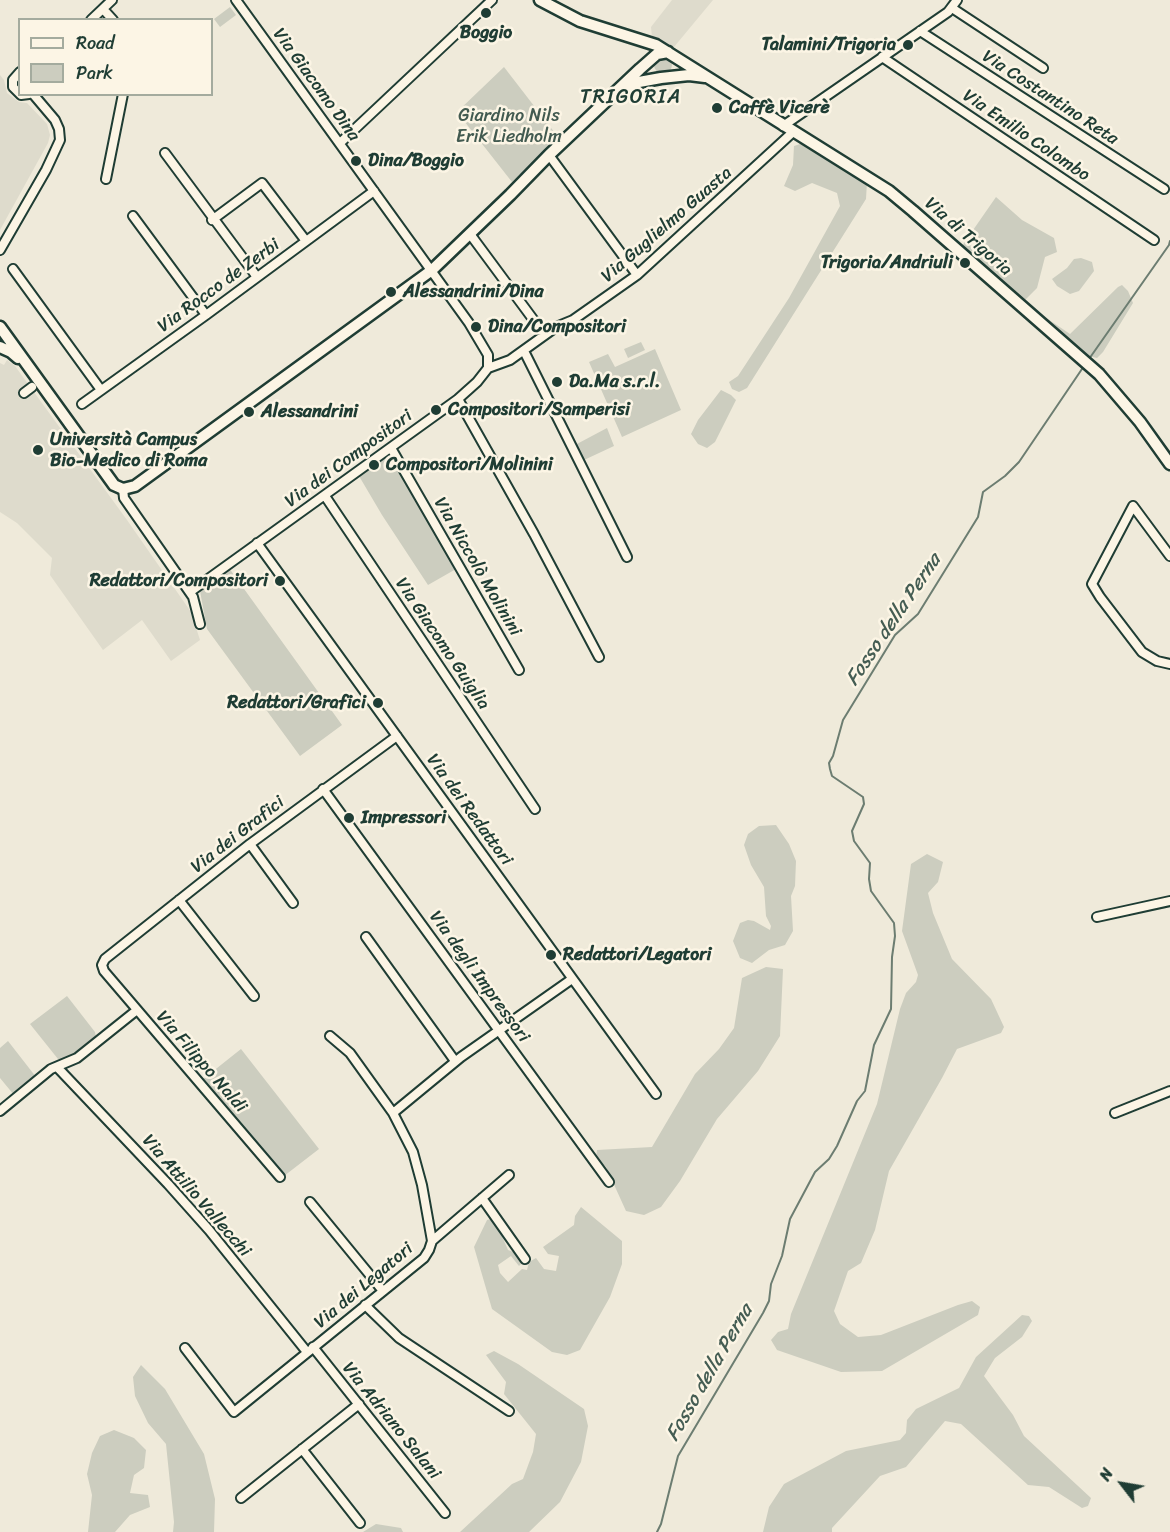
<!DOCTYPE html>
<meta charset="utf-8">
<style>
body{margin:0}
#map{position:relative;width:1170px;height:1532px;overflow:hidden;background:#efeada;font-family:Sriracha,sans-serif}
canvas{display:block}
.legend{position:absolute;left:18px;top:18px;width:195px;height:78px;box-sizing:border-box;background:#fcf5e5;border:2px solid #a4ab9e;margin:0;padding:8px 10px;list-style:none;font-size:18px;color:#1f3d34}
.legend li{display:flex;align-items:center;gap:12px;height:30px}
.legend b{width:30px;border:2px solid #a4ab9e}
.north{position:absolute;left:1092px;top:1454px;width:60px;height:60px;-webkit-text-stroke:4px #fcf5e5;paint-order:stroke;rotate:301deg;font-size:16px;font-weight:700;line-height:24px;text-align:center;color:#1f3d34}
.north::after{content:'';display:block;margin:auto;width:21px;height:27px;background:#1f3d34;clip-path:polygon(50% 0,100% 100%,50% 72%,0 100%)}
</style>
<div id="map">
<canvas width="1170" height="1532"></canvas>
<ul class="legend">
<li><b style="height:8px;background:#fcf5e5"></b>Road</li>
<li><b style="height:16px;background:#cccdbf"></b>Park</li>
</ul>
<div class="north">N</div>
</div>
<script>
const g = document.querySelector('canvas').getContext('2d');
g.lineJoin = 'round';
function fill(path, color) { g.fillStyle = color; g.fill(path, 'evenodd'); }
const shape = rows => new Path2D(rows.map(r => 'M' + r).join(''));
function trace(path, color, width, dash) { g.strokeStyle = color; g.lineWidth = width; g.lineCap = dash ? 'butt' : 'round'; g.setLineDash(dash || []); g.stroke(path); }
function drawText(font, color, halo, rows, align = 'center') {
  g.font = font + ' Sriracha,sans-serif'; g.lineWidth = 5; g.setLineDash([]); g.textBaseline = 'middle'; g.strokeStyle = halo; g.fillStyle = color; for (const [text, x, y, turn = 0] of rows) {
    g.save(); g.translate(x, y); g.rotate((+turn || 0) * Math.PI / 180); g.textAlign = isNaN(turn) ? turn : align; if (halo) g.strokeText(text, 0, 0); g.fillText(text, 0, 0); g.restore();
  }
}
const built = shape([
 [672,0,713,0,674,47,652,37,651,27],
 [0,75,4,80,7,93,19,102,27,103,47,124,50,135,48,143,0,230],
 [7,360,15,366,127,520,191,612,200,640,171,661,142,620,103,650,50,575,52,558,17,523,0,512,0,363,4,365]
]);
const green = shape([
 [230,7,236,15,220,27,214,19],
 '654 65a9 9 0 1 1 18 0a9 9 0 1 1-18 0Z',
 [504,67,558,137,512,182,457,112],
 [803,143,867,182,866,199,747,388,739,392,732,389,729,382,738,376,789,298,840,206,837,193,812,183,795,191,784,186,793,165,794,146],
 [996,197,1022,220,1054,238,1057,252,1045,257,1037,288,1025,300,1012,292,967,254,962,246],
 [1081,258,1092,262,1094,271,1079,291,1070,294,1057,286,1052,279,1067,268,1074,259],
 [1122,285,1128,291,1133,303,1103,352,1097,358,1084,355,1040,317,1042,315,1070,334,1118,287],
 [641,342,645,350,628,358,624,349],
 [655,349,681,410,622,437,589,362,608,354,615,367],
 [721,390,731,395,736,400,715,442,707,448,698,444,691,434,698,420],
 [607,428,614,446,584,460,575,445],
 [386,455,392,458,456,569,428,585,382,515,359,476],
 [229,568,342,725,300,756,207,629,200,591],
 [776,825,789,844,796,861,795,886,791,896,793,931,785,945,769,950,752,963,740,958,733,941,740,923,748,920,754,921,770,930,771,926,766,916,764,887,751,865,744,845,748,834,759,826],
 [927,854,943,862,938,882,928,893,933,913,952,959,991,999,1004,1027,1001,1033,957,1049,942,1078,889,1171,875,1230,861,1263,848,1271,834,1311,840,1324,858,1337,881,1335,958,1305,972,1301,980,1307,978,1315,882,1371,841,1372,777,1350,771,1340,778,1332,788,1329,791,1314,877,1104,900,1009,906,993,916,982,918,975,902,931,911,864],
 [766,967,783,969,780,1036,758,1071,717,1119,680,1181,661,1207,644,1215,626,1211,606,1167,596,1158,597,1150,652,1147,695,1074,719,1049,734,1028,742,978],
 [67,996,95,1032,96,1037,63,1061,58,1059,30,1024],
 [8,1041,36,1077,14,1095,0,1078,0,1048],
 [241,1049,319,1149,284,1176,202,1080],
 [581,1207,622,1241,622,1264,610,1297,580,1350,567,1355,552,1352,492,1309,474,1247,487,1220,494,1218,508,1250,516,1253,523,1262,519,1266,511,1256,498,1265,500,1273,508,1282,522,1269,527,1270,529,1262,536,1258,544,1269,556,1271,559,1256,548,1254,543,1247,574,1225,575,1216],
 [1022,1315,1029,1316,1032,1321,1022,1337,995,1358,984,1376,1013,1415,1024,1436,1091,1498,1088,1506,1082,1508,1049,1487,1028,1485,961,1424,945,1421,906,1467,880,1476,832,1528,832,1532,763,1532,769,1507,784,1484,846,1451,900,1440,906,1433,907,1420,916,1409,959,1388,976,1357],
 [494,1351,518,1364,584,1409,588,1426,581,1462,560,1502,529,1532,460,1532,512,1484,523,1479,533,1452,536,1434,504,1394,506,1382,486,1355],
 [141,1365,165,1389,204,1454,215,1499,214,1532,173,1532,174,1522,166,1444,148,1423,135,1396,133,1377],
 [114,1430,134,1438,146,1450,144,1468,134,1475,130,1493,148,1495,150,1507,130,1515,115,1532,88,1532,92,1495,87,1474,92,1453,100,1436],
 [376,1524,401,1528,403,1532,363,1532]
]);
const stream = shape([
 [1089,359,1169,245,1170,241],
 [657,1532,661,1524,678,1456,763,1313,769,1301,771,1284,782,1256,790,1219,815,1172,829,1159,837,1146,857,1101,865,1091,874,1045,891,1009,892,957,895,936,894,923,871,891,869,879,870,863,854,841,852,831,864,804,863,797,832,776,830,769,829,763,833,756,843,720,895,635,918,614,978,517,983,492,1005,476,1019,462,1084,366]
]);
const street = shape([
 [236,0,469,323,488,355,488,368],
 [952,8,1043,68],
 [103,9,113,20],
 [91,20,112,0],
 [920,31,1164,189],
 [882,57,1154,240],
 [20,72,13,80,13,87,21,95,29,94],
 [783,126,948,12,957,0],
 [340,143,492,0],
 [165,153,257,277],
 [549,155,637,275],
 [106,179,123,94],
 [133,216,206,315],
 [212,220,262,183,306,241],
 [470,234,541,330],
 [0,250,46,170,60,140,59,129,55,120,33,94],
 [13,269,101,390],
 [524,351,627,557],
 [24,393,32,387],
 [458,399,534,534,599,657],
 [82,404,206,315,374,191],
 [391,448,519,670],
 [123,489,124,498,193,597,200,624],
 [325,496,535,809],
 [257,543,656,1094],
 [1170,556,1133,506,1092,584,1100,597,1142,652,1157,661,1170,664],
 [190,592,458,399,477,382,488,368,510,360,556,327,573,320,637,275,793,132],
 [323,789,609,1182],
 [250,844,293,903],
 [179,900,254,996],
 [1097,917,1170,901],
 [366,937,455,1061],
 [330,1036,350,1053,393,1113],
 [57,1067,168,1184,209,1230,307,1352],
 [0,1111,51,1069,77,1058,137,1010],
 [1115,1113,1170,1091],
 [280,1177,104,971,102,965,105,959,250,844,397,736],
 [482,1198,525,1259],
 [310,1202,383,1291],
 [432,1241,509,1175],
 [365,1305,399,1338,509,1411],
 [313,1347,445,1513],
 [185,1348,234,1412,424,1258,429,1250,432,1241,422,1185,413,1152,393,1113,461,1057,572,979],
 [302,1449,360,1523],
 [241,1498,359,1404]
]);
const secondary = shape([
 [540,0,580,21,656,45,889,191,913,211,1099,374,1140,422,1170,464],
 [624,88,639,82,661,78,689,75,705,77],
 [0,327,114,485,123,489,135,486,432,270,510,195,549,155,640,69,657,54,668,52],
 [0,347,11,352,18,358]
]);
const markers = [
 [486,13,6,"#1f3d34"],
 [908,45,6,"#1f3d34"],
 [717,108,6,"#1f3d34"],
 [356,161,6,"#1f3d34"],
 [965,263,6,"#1f3d34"],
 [391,292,6,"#1f3d34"],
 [476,327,6,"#1f3d34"],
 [557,382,6,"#1f3d34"],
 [436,410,6,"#1f3d34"],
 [249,412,6,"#1f3d34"],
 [38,450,6,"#1f3d34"],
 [374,465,6,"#1f3d34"],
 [280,581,6,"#1f3d34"],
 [378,703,6,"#1f3d34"],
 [349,818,6,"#1f3d34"],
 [551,955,6,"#1f3d34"]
];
const poiNames = [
 ["Boggio",486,33,"center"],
 ["Talamini/Trigoria",896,45,"right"],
 ["Caffè Vicerè",729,108],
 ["Dina/Boggio",368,161],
 ["Trigoria/Andriuli",953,263,"right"],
 ["Alessandrini/Dina",403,292],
 ["Dina/Compositori",488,327],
 ["Da.Ma s.r.l.",569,382],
 ["Compositori/Samperisi",448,410],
 ["Alessandrini",261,412],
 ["Università Campus",50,440],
 ["Bio-Medico di Roma",50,461],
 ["Compositori/Molinini",386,465],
 ["Redattori/Compositori",268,581,"right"],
 ["Redattori/Grafici",366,703,"right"],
 ["Impressori",361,818],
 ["Redattori/Legatori",563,955]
];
const streetNames = [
 ["Via Giacomo Dina",316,85,54],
 ["Via Costantino Reta",1050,98,33],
 ["Via Emilio Colombo",1026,136,34],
 ["Via Guglielmo Guasta",667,225,-41],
 ["Via di Trigoria",968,237,41],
 ["Via Rocco de Zerbi",219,286,-36],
 ["Via dei Compositori",349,459,-36],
 ["Via Niccolò Molinini",477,567,60],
 ["Via Giacomo Guiglia",442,644,56],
 ["Via dei Redattori",469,810,54],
 ["Via dei Grafici",238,835,-38],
 ["Via degli Impressori",479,977,54],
 ["Via Filippo Naldi",201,1062,49],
 ["Via Attilio Vallecchi",196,1196,49],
 ["Via dei Legatori",364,1286,-40],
 ["Via Adriano Salani",391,1421,51]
];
const parkNames = [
 ["Giardino Nils",509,116],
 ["Erik Liedholm",509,137]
];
const neighbourhoodNames = [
 ["TRIGORIA",631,98]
];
const waterNames = [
 ["Fosso della Perna",894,620,-56],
 ["Fosso della Perna",710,1373,-60]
];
fill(built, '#dedbcc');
fill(green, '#cccdbf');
trace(stream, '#6c7d71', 2);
trace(street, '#1f3d34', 12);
trace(secondary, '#1f3d34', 15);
trace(street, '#fcf5e5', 8);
trace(secondary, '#fcf5e5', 10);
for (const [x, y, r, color] of markers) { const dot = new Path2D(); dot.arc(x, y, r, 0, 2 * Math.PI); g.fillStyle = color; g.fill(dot); trace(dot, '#fcf5e5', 2); }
drawText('bold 18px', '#1f3d34', '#fcf5e5', poiNames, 'left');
drawText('18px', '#1f3d34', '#fcf5e5', streetNames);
drawText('18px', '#425a50', '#fcf5e5', parkNames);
g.letterSpacing = '1.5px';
drawText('20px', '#1f3d34', '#fcf5e5', neighbourhoodNames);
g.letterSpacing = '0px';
drawText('italic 20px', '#455d53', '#fcf5e5', waterNames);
</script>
